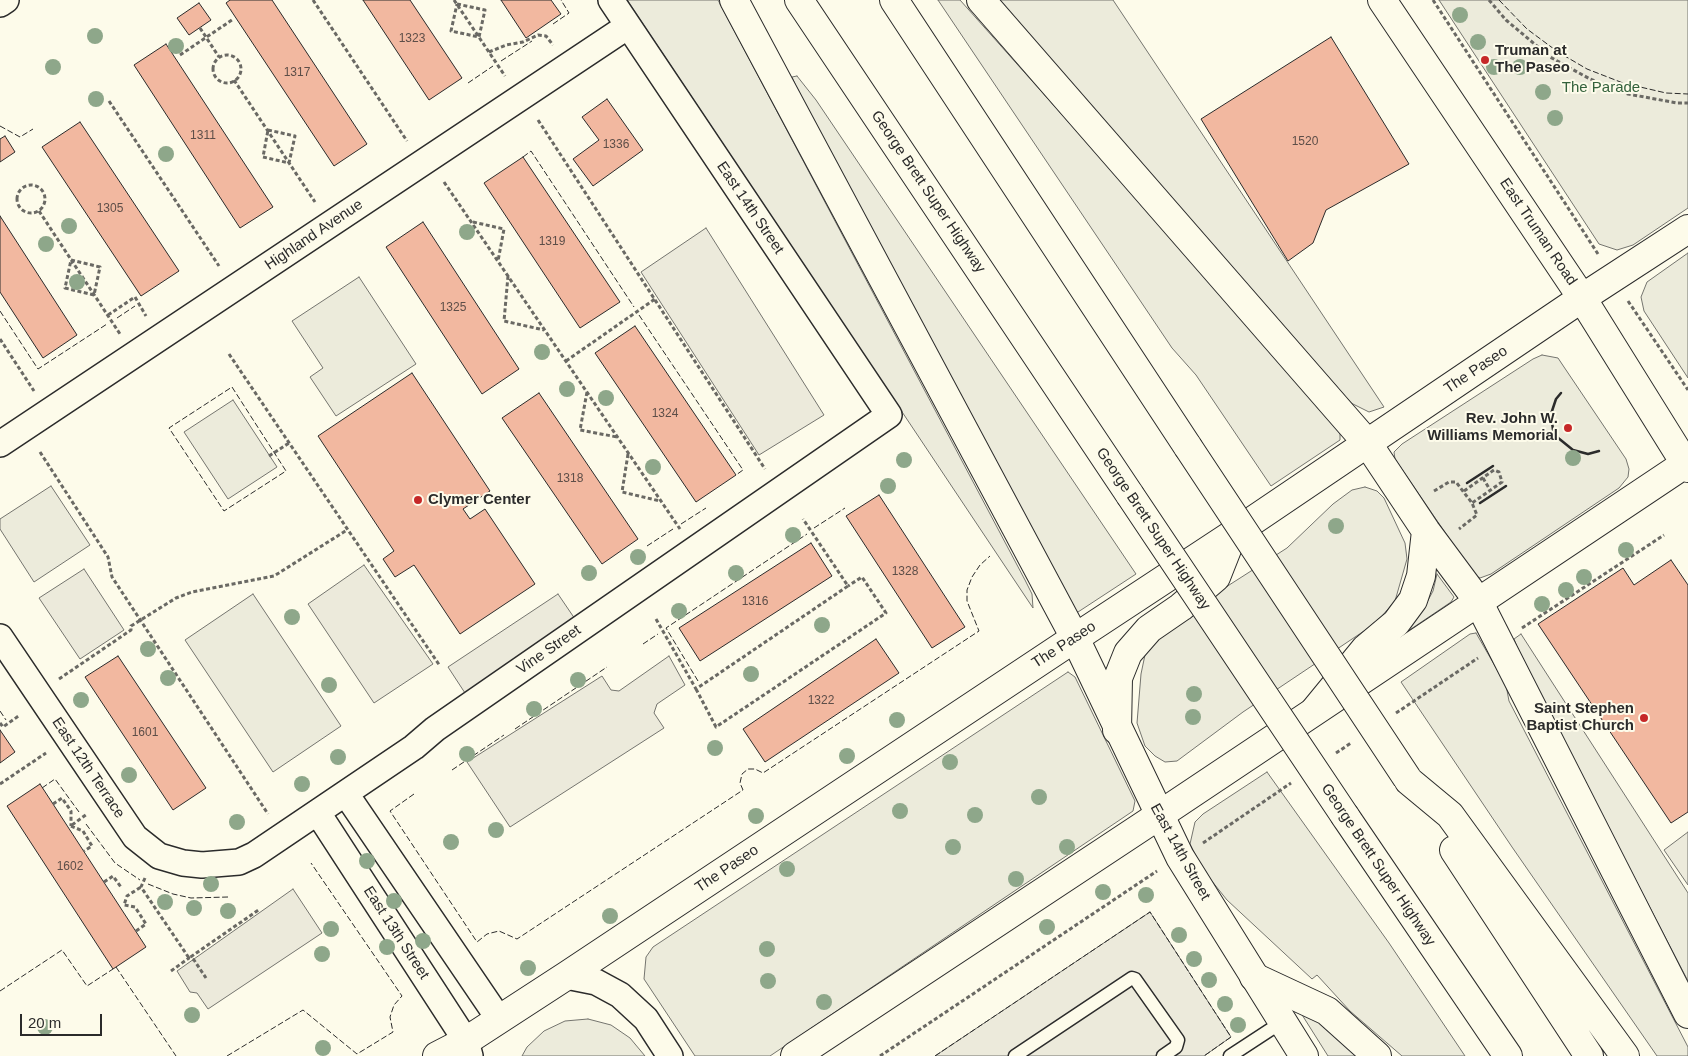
<!DOCTYPE html>
<style>
body{margin:0}
#map{position:relative;width:1688px;height:1056px;overflow:hidden;background:#fdfbea;font-family:Arial,sans-serif}
canvas{display:block}
.scale{position:absolute;left:20px;top:1014px;width:82px;height:22px;box-sizing:border-box;border:2px solid #2b2b2b;border-top:0;padding-left:6px;font-size:15px;line-height:18px;white-space:nowrap;color:#2b2b2b;-webkit-text-stroke:4px #fdfbea;paint-order:stroke}
</style>
<div id="map">
<canvas width="1688" height="1056"></canvas>
<div class="scale">20 m</div>
</div>
<script>
const g = document.querySelector('canvas').getContext('2d');
g.lineJoin = 'round';
function fill(path, color) { g.fillStyle = color; g.fill(path, 'evenodd'); }
const shape = rows => new Path2D(rows.map(r => 'M' + r).join(''));
function trace(path, color, width, dash) { g.strokeStyle = color; g.lineWidth = width; g.lineCap = dash ? 'butt' : 'round'; g.setLineDash(dash || []); g.stroke(path); }
function drawText(font, color, halo, rows, align = 'center') {
  g.font = font + ' Arial,sans-serif'; g.lineWidth = 4; g.setLineDash([]); g.textBaseline = 'middle'; g.strokeStyle = halo; g.fillStyle = color; for (const [text, x, y, turn = 0] of rows) {
    g.save(); g.translate(x, y); g.rotate((+turn || 0) * Math.PI / 180); g.textAlign = isNaN(turn) ? turn : align; if (halo) g.strokeText(text, 0, 0); g.fillText(text, 0, 0); g.restore();
  }
}
const green = shape([
 [627,0,718,0,1025,580,1032,594,1033,608,627,0],
 [938,0,960,0,1211,282,1336,426,1340,434,1340,440,1271,486,1196,375,1172,348,938,0],
 [999,0,1113,0,1384,407,1369,412,1351,403,999,0],
 [1439,0,1688,0,1688,208,1633,245,1617,250,1599,244,1439,0],
 [797,76,816,100,1136,574,1078,612,1073,611,805,108,792,77,797,76],
 [1688,253,1688,378,1644,311,1641,297,1647,282,1688,253],
 [359,277,416,364,336,416,310,377,323,368,292,321,359,277],
 [1542,355,1558,358,1564,367,1626,459,1629,469,1628,477,1619,488,1491,574,1480,578,1474,575,1395,459,1394,452,1402,444,1533,359,1542,355],
 [233,400,277,467,228,499,184,432,233,400],
 [51,486,90,545,34,582,0,529,0,519,51,486],
 [1365,487,1377,491,1384,498,1405,543,1407,559,1395,601,1381,617,1367,629,1243,712,1177,761,1165,762,1155,756,1145,746,1137,723,1141,674,1146,650,1176,619,1287,548,1333,504,1352,490,1365,487],
 [1437,574,1454,597,1451,602,1380,650,1413,622,1425,606,1433,591,1437,574],
 [253,594,341,726,273,772,185,640,253,594],
 [1476,633,1506,685,1509,701,1688,1047,1688,1056,1657,1056,1512,847,1401,682,1470,634,1476,633],
 [1521,634,1688,893,1688,981,1523,663,1514,639,1521,634],
 [1068,672,1075,677,1135,801,1133,811,770,1056,695,1056,644,979,646,957,653,947,1068,672],
 [1267,772,1389,943,1465,1056,1402,1056,1350,1011,1317,975,1312,979,1227,900,1203,870,1190,844,1195,822,1203,814,1267,772],
 [1301,1004,1359,1056,1328,1056,1299,1010,1301,1004],
 [588,1019,611,1025,630,1038,645,1056,522,1056,527,1047,544,1031,565,1021,588,1019]
]);
const parking = shape([
 [706,228,824,415,759,455,641,272,706,228],
 [364,565,433,664,374,703,308,604,364,565],
 [84,569,124,630,80,659,39,598,84,569],
 [558,594,575,619,465,693,448,667,558,594],
 [669,656,685,685,657,704,654,713,664,728,510,827,467,762,602,676,611,690,619,691,669,656],
 [1688,832,1688,885,1664,850,1688,832],
 [293,889,322,933,208,1009,197,993,190,992,177,971,293,889],
 [1150,912,1231,1037,1204,1056,935,1056,1150,912]
]);
const building = shape([
 [230,0,272,0,367,144,334,166,226,3,230,0],
 [363,0,410,0,462,78,429,100,363,0],
 [501,0,551,0,561,14,526,38,501,0],
 [199,3,211,20,189,35,177,18,199,3],
 [1331,37,1409,164,1326,210,1313,243,1288,261,1201,119,1331,37],
 [166,44,273,207,240,228,134,65,166,44],
 [607,99,643,150,593,186,573,159,599,140,582,117,607,99],
 [80,122,179,271,141,296,42,147,80,122],
 [5,136,15,152,0,162,0,139,5,136],
 [523,157,620,302,580,328,484,183,523,157],
 [0,216,77,335,43,358,0,292,0,216],
 [423,222,519,369,482,394,386,247,423,222],
 [635,326,736,475,696,502,595,353,635,326],
 [412,373,490,491,463,509,470,519,485,509,535,584,460,634,414,565,395,577,383,559,394,551,318,436,412,373],
 [539,393,638,539,602,564,502,418,539,393],
 [879,495,965,627,932,648,846,516,879,495],
 [811,543,832,576,700,661,679,628,811,543],
 [1671,560,1688,585,1688,812,1671,823,1538,624,1623,568,1634,585,1671,560],
 [876,639,899,673,765,762,743,729,876,639],
 [118,656,206,788,173,810,85,677,118,656],
 [0,730,15,752,0,763,0,730],
 [40,784,146,947,113,969,7,806,40,784]
]);
const path = shape([
 [313,0,407,141],
 [454,0,505,76],
 [1433,0,1598,254],
 [1489,0,1506,20,1550,57,1590,79,1628,94,1677,103,1688,103],
 [457,4,485,10,479,37,451,31,457,4],
 [200,28,219,57],
 [489,52,506,45,523,42,538,35,546,36,553,45],
 [180,55,232,20],
 '213 69a14 14 0 1 1 28 0a14 14 0 1 1-28 0Z',
 [234,80,315,202],
 [109,101,219,266],
 [538,120,765,469],
 [268,130,295,136,289,163,263,157,268,130],
 [444,182,680,529],
 '17 199a14 14 0 1 1 28 0a14 14 0 1 1-28 0Z',
 [39,211,120,334],
 [473,222,504,229,498,261],
 [71,260,100,267,94,295,65,288,71,260],
 [508,276,504,321,544,330],
 [1628,301,1688,390],
 [108,315,135,297,146,316],
 [0,339,34,391],
 [229,354,440,666],
 [566,361,655,299],
 [587,392,580,430,617,437],
 [40,452,108,557,112,577,268,814],
 [628,454,622,492,660,501],
 [269,456,289,443],
 [1483,478,1490,490],
 [1434,491,1449,482,1456,482,1472,503,1477,515,1459,529],
 [1464,491,1494,470,1499,472,1502,482,1472,503],
 [656,619,696,689,848,586,803,519],
 [1522,628,1664,535],
 [59,679,131,630,131,626,176,598,192,592,274,576,347,530],
 [696,689,716,727,886,613,862,577,848,586],
 [1396,713,1478,658],
 [0,723,3,727,20,715],
 [1336,753,1351,743],
 [0,784,46,753],
 [53,804,62,798,71,811,71,826],
 [72,825,87,814],
 [71,826,83,831,92,846,84,851],
 [1203,843,1291,783],
 [145,878,141,887,189,958,260,909],
 [104,882,113,876,121,887],
 [136,931,146,924,135,907,124,905,127,896,141,887],
 [171,971,189,958,194,960,206,978],
 [880,1056,1157,871]
]);
const service = shape([
 [1015,1056,1132,978,1135,979,1178,1040,1176,1047,1163,1056],
 [1230,1056,1282,1022]
]);
const minor = shape([
 [0,4,6,0],
 [0,444,628,26],
 [0,637,135,837,159,856,183,863,202,865,239,862,254,855,414,747,435,729,889,415,611,0],
 [346,794,499,1019],
 [318,813,466,1041,470,1056],
 [566,976,596,982,620,995,646,1019,670,1056]
]);
const tertiary = shape([
 [1075,638,1180,857,1304,1056]
]);
const secondary = shape([
 [1382,0,1582,298,1688,468],
 [1075,638,1233,534,1582,298,1688,229],
 [1117,730,1118,678,1128,653,1149,629,1181,607,1216,577,1233,534],
 [1158,816,1688,462]
]);
const primary = shape([
 [437,1056,466,1041,566,976,1075,638],
 [795,1056,1158,816]
]);
const motorway = shape([
 [734,0,1075,638],
 [799,0,1130,495],
 [894,0,1188,447],
 [981,0,1368,444,1426,531,1478,601,1688,1014],
 [1315,710,1365,649,1396,623,1413,600,1421,576,1426,531],
 [1409,781,1450,815,1625,1056],
 [1345,816,1508,1056],
 [1454,850,1589,1056],
 [1254,977,1327,1011,1377,1056]
]);
const motorwayBridge = shape([
 [1188,447,1407,778],
 [1130,495,1345,816]
]);
const fence = shape([
 [1499,0,1527,29,1558,52,1587,69,1623,83,1666,93,1688,94],
 [553,24,569,13,561,0],
 [501,61,532,41],
 [468,83,493,66],
 [0,126,20,137,33,129],
 [523,157,531,151,634,307],
 [0,311,38,369,107,324],
 [639,315,743,470,736,475],
 [117,318,135,306],
 [232,387,286,471,224,511,169,428,232,387],
 [681,524,706,508],
 [814,528,845,508],
 [647,546,673,529],
 [643,644,658,634],
 [698,681,666,628,807,534],
 [0,711,6,720],
 [515,729,607,667],
 [452,770,504,735],
 [42,788,55,779,79,812],
 [414,794,390,811,477,942,487,934,499,931,517,939,743,790,740,783,742,774,748,769,755,769,763,773,979,631,967,601,967,590,972,577,980,565,990,556],
 [86,824,115,863,140,880],
 [148,884,173,894,191,898,228,897],
 [116,967,176,1056],
 [0,991,62,950,87,986,113,969],
 [227,1056,303,1010,357,1054,393,1032,390,1017,394,1005,402,996,311,863],
 [935,1056,1150,912,1231,1037,1204,1056]
]);
const wall = shape([
 [1561,393,1556,399,1551,414,1553,430,1557,437,1573,450,1588,454,1599,451],
 [1467,483,1493,466],
 [1480,503,1506,486]
]);
const trees = [
 [1460,15],
 [95,36],
 [1478,42],
 [176,46],
 [53,67],
 [1494,67],
 [1520,67],
 [1543,92],
 [96,99],
 [1555,118],
 [166,154],
 [69,226],
 [467,232],
 [46,244],
 [77,282],
 [542,352],
 [567,389],
 [606,398],
 [1573,458],
 [904,460],
 [653,467],
 [888,486],
 [1336,526],
 [793,535],
 [1626,550],
 [638,557],
 [589,573],
 [736,573],
 [1584,577],
 [1566,590],
 [1542,604],
 [679,611],
 [292,617],
 [822,625],
 [148,649],
 [751,674],
 [168,678],
 [578,680],
 [329,685],
 [1194,694],
 [81,700],
 [534,709],
 [1193,717],
 [897,720],
 [715,748],
 [467,754],
 [847,756],
 [338,757],
 [950,762],
 [129,775],
 [302,784],
 [1039,797],
 [900,811],
 [975,815],
 [756,816],
 [237,822],
 [496,830],
 [451,842],
 [953,847],
 [1067,847],
 [367,861],
 [787,869],
 [1016,879],
 [211,884],
 [1103,892],
 [1146,895],
 [394,901],
 [165,902],
 [194,908],
 [228,911],
 [610,916],
 [1047,927],
 [331,929],
 [1179,935],
 [423,941],
 [387,947],
 [767,949],
 [322,954],
 [1194,959],
 [528,968],
 [1209,980],
 [768,981],
 [824,1002],
 [1225,1004],
 [192,1015],
 [1238,1025],
 [45,1027],
 [323,1048]
];
const markers = [
 [1485,60,5,"#c62828"],
 [1568,428,5,"#c62828"],
 [418,500,5,"#c62828"],
 [1644,718,5,"#c62828"]
];
const numberNames = [
 ["1323",412,39],
 ["1317",297,73],
 ["1311",203,136],
 ["1520",1305,142],
 ["1336",616,145],
 ["1305",110,209],
 ["1319",552,242],
 ["1325",453,308],
 ["1324",665,414],
 ["1318",570,479],
 ["1328",905,572],
 ["1316",755,602],
 ["1322",821,701],
 ["1601",145,733],
 ["1602",70,867]
];
const poiNames = [
 ["Truman at",1495,51],
 ["The Paseo",1495,68],
 ["Rev. John W.",1558,419,"right"],
 ["Williams Memorial",1558,436,"right"],
 ["Clymer Center",428,500],
 ["Saint Stephen",1634,709,"right"],
 ["Baptist Church",1634,726,"right"]
];
const parkNames = [
 ["The Parade",1601,88]
];
const streetNames = [
 ["George Brett Super Highway",928,192,56],
 ["East 14th Street",750,208,56],
 ["East Truman Road",1538,232,56],
 ["Highland Avenue",314,235,-34],
 ["The Paseo",1476,370,-34],
 ["George Brett Super Highway",1153,529,56],
 ["The Paseo",1064,645,-33],
 ["Vine Street",549,650,-35],
 ["East 12th Terrace",88,768,56],
 ["East 14th Street",1180,852,61],
 ["George Brett Super Highway",1378,865,56],
 ["The Paseo",727,869,-34],
 ["East 13th Street",396,933,57]
];
fill(green, '#ecebdb');
trace(green, '#74746e', 1);
fill(parking, '#eceadb');
trace(parking, '#74746e', 1);
fill(building, '#f2b8a0');
trace(building, '#2b2b2b', 1);
trace(service, '#2b2b2b', 15);
trace(minor, '#2b2b2b', 28);
trace(tertiary, '#2b2b2b', 30);
trace(secondary, '#2b2b2b', 30);
trace(primary, '#2b2b2b', 30);
trace(motorway, '#2b2b2b', 30);
trace(path, '#6a6964', 3, [4, 2.5]);
trace(service, '#fdfbea', 12);
trace(minor, '#fdfbea', 25);
trace(tertiary, '#fdfbea', 28);
trace(secondary, '#fdfbea', 28);
trace(primary, '#fdfbea', 28);
trace(motorway, '#fdfbea', 28);
trace(motorwayBridge, '#2b2b2b', 30, []);
trace(motorwayBridge, '#fdfbea', 28);
trace(fence, '#2b2b2b', 1, [6, 2.5]);
trace(wall, '#2b2b2b', 2.5);
g.fillStyle = '#8ea78a';
for (const [x, y] of trees) { g.beginPath(); g.arc(x, y, 8, 0, 2 * Math.PI); g.fill(); }
for (const [x, y, r, color] of markers) { const dot = new Path2D(); dot.arc(x, y, r, 0, 2 * Math.PI); g.fillStyle = color; g.fill(dot); trace(dot, '#fdfbea', 2); }
drawText('12px', '#5d4e48', null, numberNames);
drawText('bold 15px', '#2b2b2b', '#fdfbea', poiNames, 'left');
drawText('15px', '#34623c', '#fdfbea', parkNames);
drawText('15px', '#2b2b2b', '#fdfbea', streetNames);
</script>
